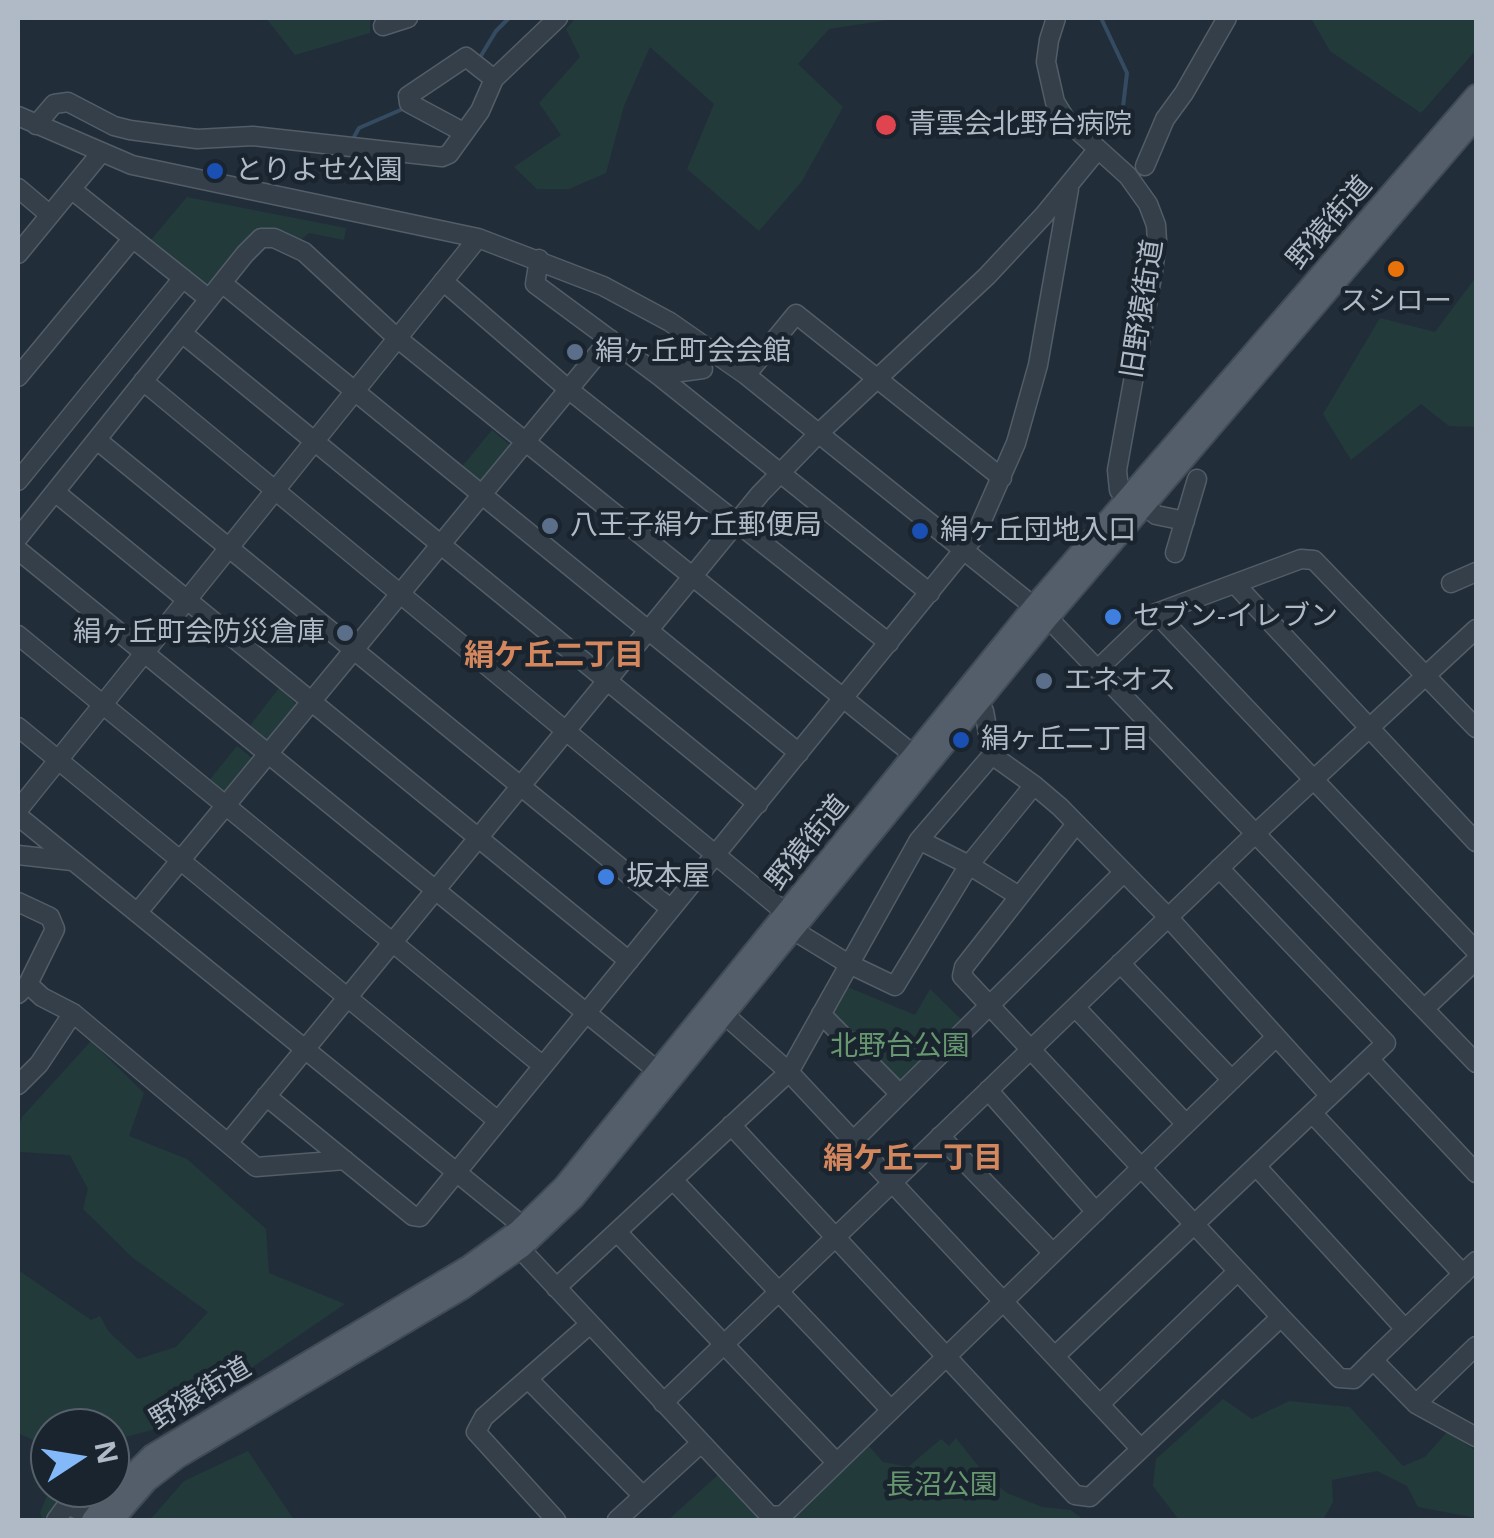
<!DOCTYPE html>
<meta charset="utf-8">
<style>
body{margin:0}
#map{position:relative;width:1494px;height:1538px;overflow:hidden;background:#212e3a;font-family:"Open Sans",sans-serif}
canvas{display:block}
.frame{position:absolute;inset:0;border:20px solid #b0bac6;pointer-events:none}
.north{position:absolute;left:30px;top:1408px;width:100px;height:100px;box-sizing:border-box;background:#1a242f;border:2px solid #56606b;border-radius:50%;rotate:78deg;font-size:28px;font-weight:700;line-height:40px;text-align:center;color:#b0bac6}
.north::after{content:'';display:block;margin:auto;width:35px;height:45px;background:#83b9f8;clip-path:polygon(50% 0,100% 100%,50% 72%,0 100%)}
</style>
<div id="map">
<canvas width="1494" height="1538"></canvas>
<div class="frame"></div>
<div class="north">N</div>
</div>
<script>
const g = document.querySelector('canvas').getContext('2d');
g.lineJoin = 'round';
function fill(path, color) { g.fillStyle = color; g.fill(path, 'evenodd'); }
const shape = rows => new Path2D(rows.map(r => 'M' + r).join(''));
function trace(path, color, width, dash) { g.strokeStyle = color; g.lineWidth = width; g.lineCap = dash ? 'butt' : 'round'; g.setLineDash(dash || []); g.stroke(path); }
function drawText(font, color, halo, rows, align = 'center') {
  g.font = font + ' "Open Sans","Noto Sans JP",sans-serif'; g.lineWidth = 9; g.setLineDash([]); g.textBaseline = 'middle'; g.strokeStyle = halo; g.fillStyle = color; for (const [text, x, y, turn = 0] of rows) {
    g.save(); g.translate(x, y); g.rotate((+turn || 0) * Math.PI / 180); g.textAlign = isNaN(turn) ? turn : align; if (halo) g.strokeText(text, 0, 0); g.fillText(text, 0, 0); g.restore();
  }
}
const green = shape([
 [266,18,370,18,370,33,295,55],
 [576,18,900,18,829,29,798,64,843,107,802,181,759,231,687,169,714,104,650,47,624,106,606,173,569,189,537,189,514,167,561,135,539,103,580,57,566,29],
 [1311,18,1476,18,1476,50,1421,113,1330,51],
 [187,197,346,228,344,240,309,233,296,244,275,234,209,296,145,247],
 [1476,277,1476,427,1449,426,1421,404,1351,460,1323,414,1380,318,1435,332],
 [492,430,510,445,477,484,460,469],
 [279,688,297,705,272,739,262,740,249,727],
 [237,746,252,758,221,795,207,783],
 [838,983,915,1015,930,989,968,1026,900,1094,821,1014],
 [91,1041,144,1093,129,1136,187,1159,266,1229,269,1273,345,1304,166,1426,115,1440,110,1445,110,1428,50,1428,50,1448,18,1433,18,1270,91,1320,100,1316,109,1332,138,1359,176,1347,208,1312,133,1258,83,1209,88,1189,70,1155,20,1152,18,1129,22,1117],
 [1223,1399,1252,1419,1289,1401,1350,1407,1403,1466,1425,1457,1448,1431,1476,1451,1476,1518,1418,1507,1407,1486,1377,1471,1332,1480,1333,1502,1323,1520,1179,1520,1153,1486,1156,1459],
 [956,1438,986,1476,1007,1493,1042,1507,1071,1510,1084,1520,784,1520,867,1444,883,1462,908,1467,941,1439,949,1446],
 [248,1451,294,1520,150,1520,184,1481],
 [719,1474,763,1520,668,1520],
 [50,1488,72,1488,43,1520,40,1513]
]);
const stream = shape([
 [1101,18,1127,73,1123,107,1114,124],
 [479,59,496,31,509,18],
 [354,137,359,128,405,108]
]);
const minor = shape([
 [1056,18,1049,40,1046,62,1055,102,1066,120,1128,176,1148,204,1156,225,1157,241,1153,271,1117,470,1119,490,1132,508],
 [383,26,408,18],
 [494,79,558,18],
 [18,116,132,165,478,238,603,286,670,322,746,375,1048,618,1476,1063],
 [36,125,54,104,68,102,114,126,130,130,197,139,253,136,442,157,449,154,480,111,494,79,466,57,408,96,409,103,463,132],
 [1145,166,1165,119,1184,93,1227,18],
 [18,188,50,215],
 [71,189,209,299],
 [18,254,100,154],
 [539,259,535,284,658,375,930,593],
 [443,281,568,389,889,643],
 [222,283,799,753],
 [182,333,758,804],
 [658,375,703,369],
 [746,375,796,314,1002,478],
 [18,377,133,238],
 [143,381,786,913],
 [97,440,671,909],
 [18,481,183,278],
 [55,492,629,961],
 [1144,505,1156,515,1185,521],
 [18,538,245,254,261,238,274,238,304,252,397,338,915,756],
 [18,550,665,1077],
 [1175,553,1197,479],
 [1451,583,1476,572],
 [1235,584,1476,842],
 [1156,613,1476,951],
 [18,635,543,1066],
 [1098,669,1156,613,1301,559,1314,560,1476,728],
 [18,727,498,1121],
 [1034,785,1060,807,1168,917,1330,1096],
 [18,810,478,238],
 [18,816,514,1219,527,1256,770,1516,783,1515,1276,1037],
 [1076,824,964,967,962,976,1281,1317],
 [919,840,969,865,1019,896],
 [18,855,72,861],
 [18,902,50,917,55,929,28,984,18,994],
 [137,913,610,339],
 [793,930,847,963,895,986,969,865,1034,785,992,755],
 [1120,963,1232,1080],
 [28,984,42,997,73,1013],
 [1075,1007,1186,1124],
 [1424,1009,1476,960],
 [821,1014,900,1094],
 [725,1015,789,1072,1141,1449],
 [1369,1059,1476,1173],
 [18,1085,39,1064,73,1013,256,1167,345,1160],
 [988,1090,1096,1212],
 [266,1096,413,1216,420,1217],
 [1312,1113,1463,1274],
 [731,1125,1075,1495,1090,1497,1281,1317,1339,1378,1354,1379,1373,1360,1416,1404,1476,1437],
 [940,1136,1053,1253],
 [853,1141,1123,873],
 [229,1142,760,494,819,433,987,276,1044,215,1098,149],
 [1256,1166,1405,1329],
 [673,1180,891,1410],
 [420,1217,975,536,1016,443,1038,365,1069,189],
 [617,1232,837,1463],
 [556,1288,789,1072,919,840,992,755,984,711,977,704],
 [1055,1356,1386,1043,1219,868],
 [1373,1360,1476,1261],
 [528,1379,643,1496],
 [663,1403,1256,833,1476,629],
 [1100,1404,1238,1271],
 [1416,1404,1476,1346],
 [56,1520,67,1505,95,1517],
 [556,1520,476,1432,484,1417,590,1324],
 [617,1520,700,1444]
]);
const major = shape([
 [92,1520,111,1496,152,1455,469,1266,519,1230,564,1186,1034,606,1476,95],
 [113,1520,147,1481,177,1458,462,1289,522,1247,574,1198,1048,618,1476,118]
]);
const markers = [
 [886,125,12,"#e0444e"],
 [215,171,10,"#1a4fb4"],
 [1396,269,10,"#e8710a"],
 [575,352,10,"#5c6f8a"],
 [550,526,10,"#5c6f8a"],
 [920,531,10,"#1a4fb4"],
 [1113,617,10,"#3f7fe0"],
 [345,633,10,"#5c6f8a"],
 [1044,681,10,"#5c6f8a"],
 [961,740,10,"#1a4fb4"],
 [606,877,10,"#3f7fe0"]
];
const poiNames = [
 ["青雲会北野台病院",908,125],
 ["とりよせ公園",235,171],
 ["スシロー",1396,302,"center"],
 ["絹ヶ丘町会会館",595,352],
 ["八王子絹ケ丘郵便局",570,526],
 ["絹ヶ丘団地入口",940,531],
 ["セブン-イレブン",1133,617],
 ["絹ヶ丘町会防災倉庫",325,633,"right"],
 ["エネオス",1064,681],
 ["絹ヶ丘二丁目",981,740],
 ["坂本屋",626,877]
];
const streetNames = [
 ["野猿街道",1330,223,-49],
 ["旧野猿街道",1143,309,-81],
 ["野猿街道",808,843,-51],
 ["野猿街道",201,1394,-31]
];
const parkNames = [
 ["北野台公園",900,1047],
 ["長沼公園",942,1486]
];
const neighbourhoodNames = [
 ["絹ケ丘二丁目",554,656],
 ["絹ケ丘一丁目",913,1159]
];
fill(green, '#233a3b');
trace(stream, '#354b61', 4);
trace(minor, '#535d68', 21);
trace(major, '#414b56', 24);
trace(minor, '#353f4a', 18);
trace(major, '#535e6a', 20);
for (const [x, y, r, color] of markers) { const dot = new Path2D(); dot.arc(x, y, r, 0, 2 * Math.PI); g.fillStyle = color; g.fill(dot); trace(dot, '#1a242f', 4); }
drawText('28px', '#b0bac6', '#1a242f', poiNames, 'left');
drawText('28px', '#b0bac6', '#1a242f', streetNames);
drawText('28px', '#67976e', '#1a242f', parkNames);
drawText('bold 30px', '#d4875d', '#1a242f', neighbourhoodNames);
</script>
